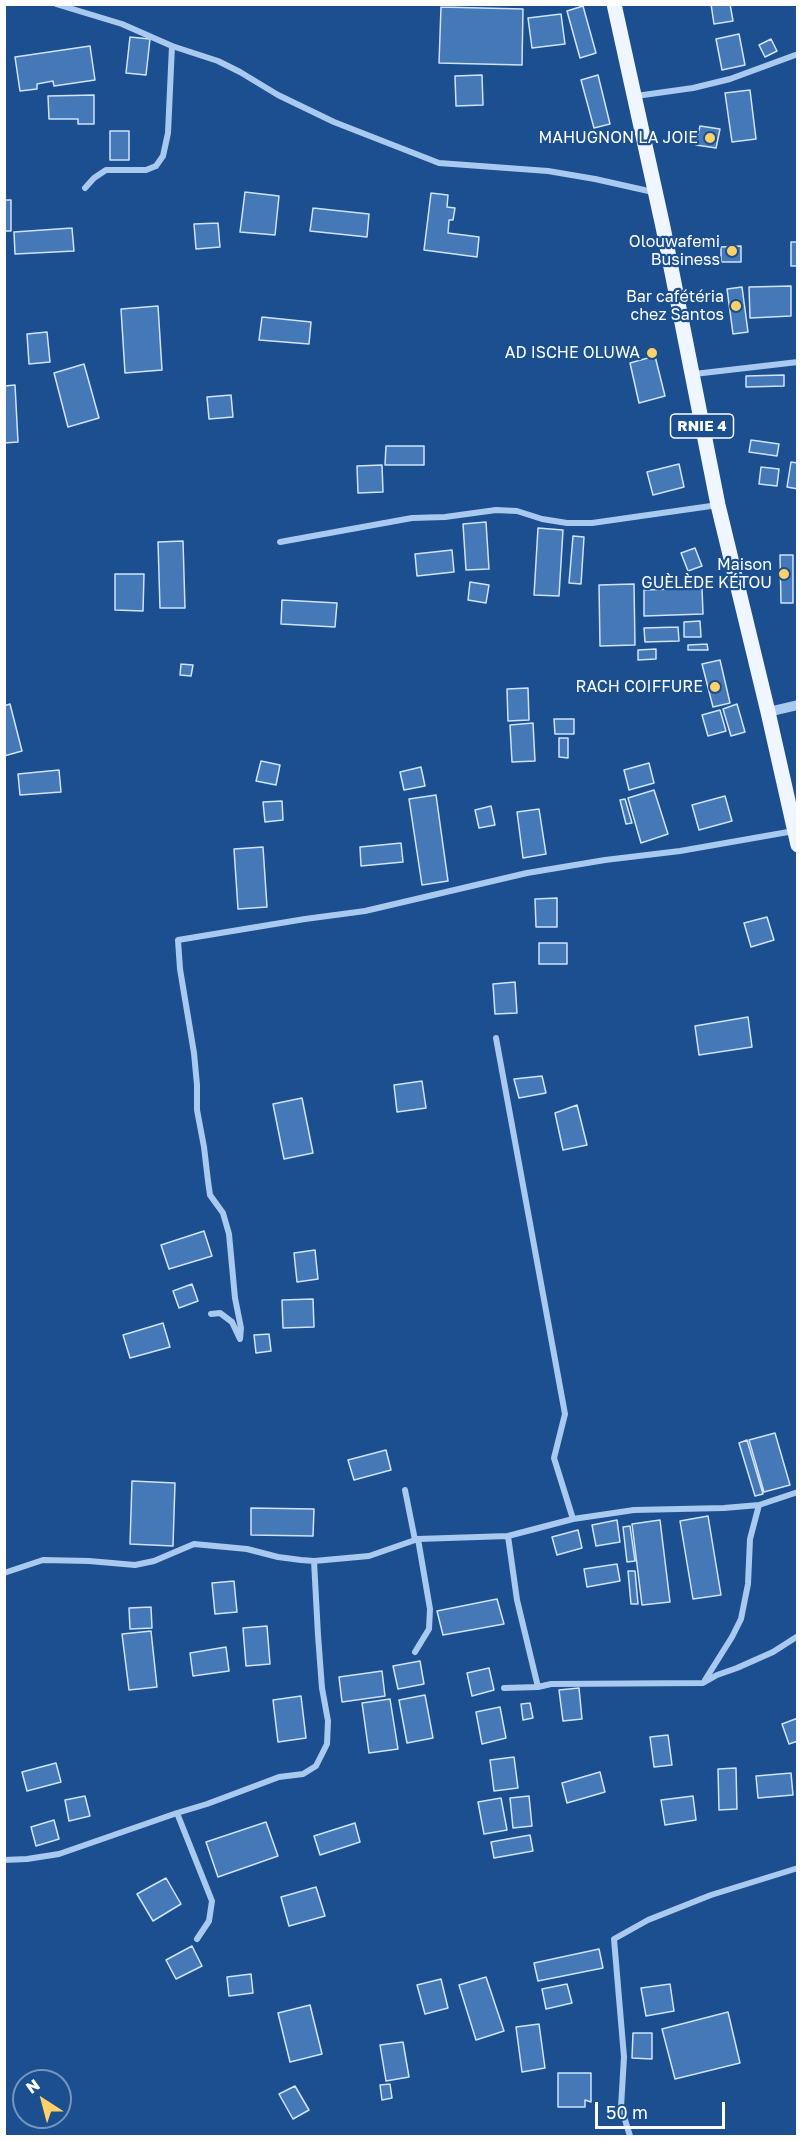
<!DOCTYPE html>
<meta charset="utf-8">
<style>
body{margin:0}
#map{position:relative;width:802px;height:2141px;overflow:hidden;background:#1b4f8f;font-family:"Golos Text",sans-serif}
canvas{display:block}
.frame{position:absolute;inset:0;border:6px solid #fff;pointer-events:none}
.north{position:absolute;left:12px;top:2069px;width:60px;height:60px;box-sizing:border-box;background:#1b4f8f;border:2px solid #7695bc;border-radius:50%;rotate:324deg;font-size:16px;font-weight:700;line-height:24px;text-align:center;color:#fff}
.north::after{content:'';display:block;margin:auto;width:21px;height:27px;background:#ffd166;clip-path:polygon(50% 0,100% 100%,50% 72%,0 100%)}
.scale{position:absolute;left:595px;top:2102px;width:130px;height:27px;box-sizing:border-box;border:3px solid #fff;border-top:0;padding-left:8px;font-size:18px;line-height:21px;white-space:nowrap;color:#fff;-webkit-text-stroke:4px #1b4f8f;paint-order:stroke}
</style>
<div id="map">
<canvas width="802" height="2141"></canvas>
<div class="frame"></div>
<div class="north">N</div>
<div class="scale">50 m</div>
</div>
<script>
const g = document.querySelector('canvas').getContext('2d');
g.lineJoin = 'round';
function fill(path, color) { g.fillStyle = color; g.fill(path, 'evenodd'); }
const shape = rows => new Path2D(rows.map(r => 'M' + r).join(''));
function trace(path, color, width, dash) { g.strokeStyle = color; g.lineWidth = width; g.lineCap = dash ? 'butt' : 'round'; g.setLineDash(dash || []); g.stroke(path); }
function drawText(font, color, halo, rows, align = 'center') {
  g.font = font + ' "Golos Text",sans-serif'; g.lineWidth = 4.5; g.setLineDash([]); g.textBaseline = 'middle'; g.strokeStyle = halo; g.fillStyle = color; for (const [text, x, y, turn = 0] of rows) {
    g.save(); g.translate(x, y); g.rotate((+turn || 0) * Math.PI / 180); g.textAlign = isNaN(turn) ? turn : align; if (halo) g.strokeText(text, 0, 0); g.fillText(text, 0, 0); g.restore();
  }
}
const building = shape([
 [711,4,730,4,733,21,714,24,711,4],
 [583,6,596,53,580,58,567,11,583,6],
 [441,7,523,9,522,65,439,63,441,7],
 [561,14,565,44,532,48,528,18,561,14],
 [739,34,745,65,722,70,716,39,739,34],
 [130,37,150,39,146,75,126,73,130,37],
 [771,39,777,51,765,57,759,45,771,39],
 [90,46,95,80,54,86,53,81,37,84,37,89,20,91,15,57,90,46],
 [482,75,483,105,456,106,455,76,482,75],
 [598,75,610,124,594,128,581,80,598,75],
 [750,90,756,139,732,142,725,93,750,90],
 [94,95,94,124,78,124,78,119,49,119,48,96,94,95],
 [700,126,720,129,716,148,696,145,700,126],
 [110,131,129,131,129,160,110,160,110,131],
 [245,192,279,196,275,235,240,232,245,192],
 [431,193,448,195,447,207,455,208,453,220,449,220,448,233,479,237,477,257,424,250,431,193],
 [4,200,11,200,11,231,4,231,4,200],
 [313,208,369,214,367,237,310,231,313,208],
 [218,223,220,247,196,249,194,224,218,223],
 [72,228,74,251,15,254,14,232,72,228],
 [791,242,798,242,798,266,791,266,791,242],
 [741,246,741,262,721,262,721,247,741,246],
 [791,286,791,316,750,318,749,287,791,286],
 [742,287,748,332,733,334,727,289,742,287],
 [158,306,162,370,125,373,121,309,158,306],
 [262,317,311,322,309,344,259,340,262,317],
 [47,332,50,362,29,364,27,334,47,332],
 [655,356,665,396,639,403,630,363,655,356],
 [84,364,99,418,68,427,54,373,84,364],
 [784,375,784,386,746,387,746,376,784,375],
 [15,385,18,442,4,443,4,386,15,385],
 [231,395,233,417,209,419,207,397,231,395],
 [751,440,779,444,777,456,749,452,751,440],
 [386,446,424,446,424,465,385,465,386,446],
 [791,462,798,463,798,489,787,487,791,462],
 [679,464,684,487,653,495,647,472,679,464],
 [382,465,383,492,358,493,357,466,382,465],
 [761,467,779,469,777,486,759,484,761,467],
 [486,522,489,569,466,570,463,524,486,522],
 [538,528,563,530,559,596,534,595,538,528],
 [573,536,584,537,581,584,569,583,573,536],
 [183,541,185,608,160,608,158,542,183,541],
 [695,548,702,566,688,571,681,553,695,548],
 [452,550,454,572,417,576,415,554,452,550],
 [780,555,793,555,793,603,781,603,780,555],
 [115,574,144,574,143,611,115,610,115,574],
 [470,582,489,585,486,603,468,600,470,582],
 [634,584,635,645,600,646,599,585,634,584],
 [702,588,703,614,644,616,644,590,702,588],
 [282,600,337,603,335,627,281,624,282,600],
 [700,621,701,637,684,637,684,622,700,621],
 [678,627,679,641,645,642,644,628,678,627],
 [707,644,708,650,688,650,688,645,707,644],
 [656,649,656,659,638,660,638,650,656,649],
 [720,660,730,703,713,707,702,664,720,660],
 [181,664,193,665,191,676,180,675,181,664],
 [528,688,529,720,508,721,507,689,528,688],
 [10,704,22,751,4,756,4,706,10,704],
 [737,704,745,732,731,736,723,709,737,704],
 [720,710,726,731,708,736,702,715,720,710],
 [554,719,574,719,574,734,555,734,554,719],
 [533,723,535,761,512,762,510,725,533,723],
 [559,738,568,738,568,758,559,757,559,738],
 [261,761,280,765,276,785,256,781,261,761],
 [649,763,654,783,629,790,624,770,649,763],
 [421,767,425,786,404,790,400,772,421,767],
 [59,770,61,792,20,795,18,774,59,770],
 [654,790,668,834,641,843,628,798,654,790],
 [436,795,448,881,422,885,409,799,436,795],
 [725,796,732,821,699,830,692,805,725,796],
 [625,799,632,823,626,824,620,800,625,799],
 [282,801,283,820,265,822,263,802,282,801],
 [491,806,495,825,479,828,475,810,491,806],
 [539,809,546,854,523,858,517,812,539,809],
 [401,843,403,862,361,866,360,847,401,843],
 [263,847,267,907,238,909,234,849,263,847],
 [557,898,557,927,536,927,535,899,557,898],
 [767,917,774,940,751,947,744,923,767,917],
 [539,943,567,943,567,964,539,964,539,943],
 [515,982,517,1013,495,1014,493,984,515,982],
 [748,1017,752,1047,699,1055,695,1026,748,1017],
 [542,1076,546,1093,519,1098,514,1079,542,1076],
 [422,1081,426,1108,397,1112,394,1085,422,1081],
 [302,1098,313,1153,284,1159,273,1104,302,1098],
 [577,1105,587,1145,563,1150,555,1113,577,1105],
 [204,1231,212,1256,169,1269,161,1245,204,1231],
 [315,1250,318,1279,297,1282,294,1253,315,1250],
 [192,1284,198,1301,179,1308,173,1291,192,1284],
 [313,1299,314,1327,283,1328,282,1300,313,1299],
 [163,1323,170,1347,130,1358,123,1335,163,1323],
 [269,1334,271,1351,256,1353,254,1335,269,1334],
 [775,1433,790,1485,764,1492,749,1440,775,1433],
 [747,1440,763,1494,755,1496,739,1443,747,1440],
 [386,1450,391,1470,354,1480,348,1460,386,1450],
 [132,1481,175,1483,173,1546,130,1544,132,1481],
 [251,1508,314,1509,313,1536,251,1535,251,1508],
 [708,1516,721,1595,693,1599,680,1521,708,1516],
 [617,1520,620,1542,596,1546,592,1525,617,1520],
 [660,1520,670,1602,642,1605,632,1524,660,1520],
 [630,1526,635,1561,627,1562,623,1527,630,1526],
 [578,1530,582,1548,557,1555,552,1537,578,1530],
 [617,1564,620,1581,587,1587,584,1569,617,1564],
 [628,1571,635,1571,638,1604,631,1604,628,1571],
 [234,1581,237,1612,215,1614,212,1583,234,1581],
 [497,1599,504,1624,443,1635,437,1611,497,1599],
 [151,1607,152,1628,130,1629,129,1608,151,1607],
 [267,1626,270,1664,246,1666,243,1628,267,1626],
 [151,1631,157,1687,129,1690,122,1634,151,1631],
 [226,1647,229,1671,193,1676,190,1653,226,1647],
 [420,1661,424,1684,398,1689,393,1666,420,1661],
 [489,1668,494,1690,472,1696,467,1673,489,1668],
 [382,1671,385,1696,342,1702,339,1677,382,1671],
 [579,1688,582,1719,563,1721,559,1690,579,1688],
 [425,1695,433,1738,407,1743,399,1700,425,1695],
 [301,1696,306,1738,278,1742,273,1700,301,1696],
 [390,1699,398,1749,369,1753,362,1703,390,1699],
 [530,1703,533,1718,523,1720,521,1704,530,1703],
 [500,1707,506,1738,482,1744,476,1712,500,1707],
 [798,1718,798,1741,789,1744,782,1724,798,1718],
 [668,1735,672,1765,654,1767,650,1737,668,1735],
 [514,1757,518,1788,494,1791,490,1760,514,1757],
 [56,1763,61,1782,27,1791,22,1772,56,1763],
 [736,1768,737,1809,719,1810,718,1769,736,1768],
 [600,1772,605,1792,567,1803,562,1783,600,1772],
 [791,1773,793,1795,758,1798,756,1776,791,1773],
 [85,1796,90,1816,69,1821,65,1800,85,1796],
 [529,1796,532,1826,513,1828,510,1798,529,1796],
 [693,1796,696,1820,665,1825,661,1800,693,1796],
 [501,1798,507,1830,484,1834,478,1802,501,1798],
 [54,1820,59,1839,36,1846,31,1827,54,1820],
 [266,1822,278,1856,218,1877,206,1842,266,1822],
 [355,1823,360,1842,320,1855,314,1836,355,1823],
 [530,1835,533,1851,494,1858,491,1842,530,1835],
 [166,1878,181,1904,153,1921,137,1894,166,1878],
 [316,1887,325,1916,289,1926,281,1897,316,1887],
 [192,1946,202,1966,176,1979,166,1960,192,1946],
 [599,1949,603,1968,538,1981,534,1963,599,1949],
 [251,1974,253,1993,229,1996,227,1977,251,1974],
 [486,1977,504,2031,476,2040,459,1985,486,1977],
 [441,1979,448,2008,425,2014,417,1985,441,1979],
 [567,1984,572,2003,546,2009,542,1989,567,1984],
 [670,1984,674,2011,646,2016,641,1988,670,1984],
 [310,2005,322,2054,290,2062,278,2013,310,2005],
 [728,2012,740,2063,675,2079,662,2029,728,2012],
 [539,2024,545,2068,522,2072,516,2027,539,2024],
 [633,2033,652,2033,652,2059,632,2058,633,2033],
 [403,2042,409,2077,386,2081,380,2045,403,2042],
 [558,2073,591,2073,591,2102,585,2100,585,2107,558,2107,558,2073],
 [390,2084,392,2098,382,2100,380,2085,390,2084],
 [295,2086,309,2110,293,2119,279,2094,295,2086]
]);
const minor = shape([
 [56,4,122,24,172,46,218,61,240,72,278,95,334,122,439,163,548,171,595,179,653,192],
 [636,96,693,88,730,79,798,54],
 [85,188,94,178,106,170,146,170,156,166,163,156,168,133,172,46],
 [694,374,798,362],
 [280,542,412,518,445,517,496,510,517,511,542,519,567,523,592,523,718,505],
 [496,1038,565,1414,554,1458,573,1519],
 [211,1314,220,1313,232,1322,240,1339,241,1328,235,1298,229,1234,223,1213,210,1195,208,1181,204,1147,197,1110,197,1085,194,1053,180,969,178,940,305,919,365,911,527,873,605,860,680,851,794,831],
 [405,1490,415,1540],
 [508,1536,517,1600,538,1687],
 [4,1573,43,1560,89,1561,135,1565,154,1561,194,1544,247,1549,278,1557,301,1560,314,1561,369,1556,418,1539,508,1536,573,1519,634,1510,724,1508,759,1505,798,1492],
 [415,1652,429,1629,430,1609,418,1539],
 [705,1680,732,1637,741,1619,748,1584,750,1539,759,1505],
 [504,1688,538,1687,551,1684,703,1683,717,1675,737,1668,773,1652,798,1636],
 [4,1860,27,1859,59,1854,177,1813],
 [197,1939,209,1921,212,1901,177,1813,207,1804,279,1777,303,1774,316,1766,327,1744,328,1721,322,1688,318,1635,314,1561],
 [630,2136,621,2107,624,2057,614,1939,648,1920,711,1895,798,1868]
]);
const tertiary = shape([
 [768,712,798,705]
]);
const primary = shape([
 [614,4,663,227,718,505,768,712,798,845]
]);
const markers = [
 [710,138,6,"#ffd166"],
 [732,251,6,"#ffd166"],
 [736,306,6,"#ffd166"],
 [652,353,6,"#ffd166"],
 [784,574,6,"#ffd166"],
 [715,687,6,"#ffd166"]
];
const shields = [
 [702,426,63]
];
const shieldNames = [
 ["RNIE 4",702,426]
];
const poiNames = [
 ["MAHUGNON LA JOIE",698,138],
 ["Olouwafemi",720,242],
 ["Business",720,260],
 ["Bar cafétéria",724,297],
 ["chez Santos",724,315],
 ["AD ISCHE OLUWA",640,353],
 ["Maison",772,565],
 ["GUÈLÈDE KÉTOU",772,583],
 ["RACH COIFFURE",703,687]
];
fill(building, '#4478b7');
trace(building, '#cfe3fa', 1.5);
trace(minor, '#a9c9ee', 6);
trace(tertiary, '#a9c9ee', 10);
trace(primary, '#f0f6ff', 15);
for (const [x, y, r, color] of markers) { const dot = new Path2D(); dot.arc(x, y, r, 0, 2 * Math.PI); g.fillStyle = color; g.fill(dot); trace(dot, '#1b4f8f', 2); }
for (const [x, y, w] of shields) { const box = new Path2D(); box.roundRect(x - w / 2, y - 12, w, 24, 4.5); g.fillStyle = '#1b4f8f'; g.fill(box); trace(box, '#fff', 1.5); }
drawText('bold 15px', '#fff', null, shieldNames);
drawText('16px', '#fff', '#1b4f8f', poiNames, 'right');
</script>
